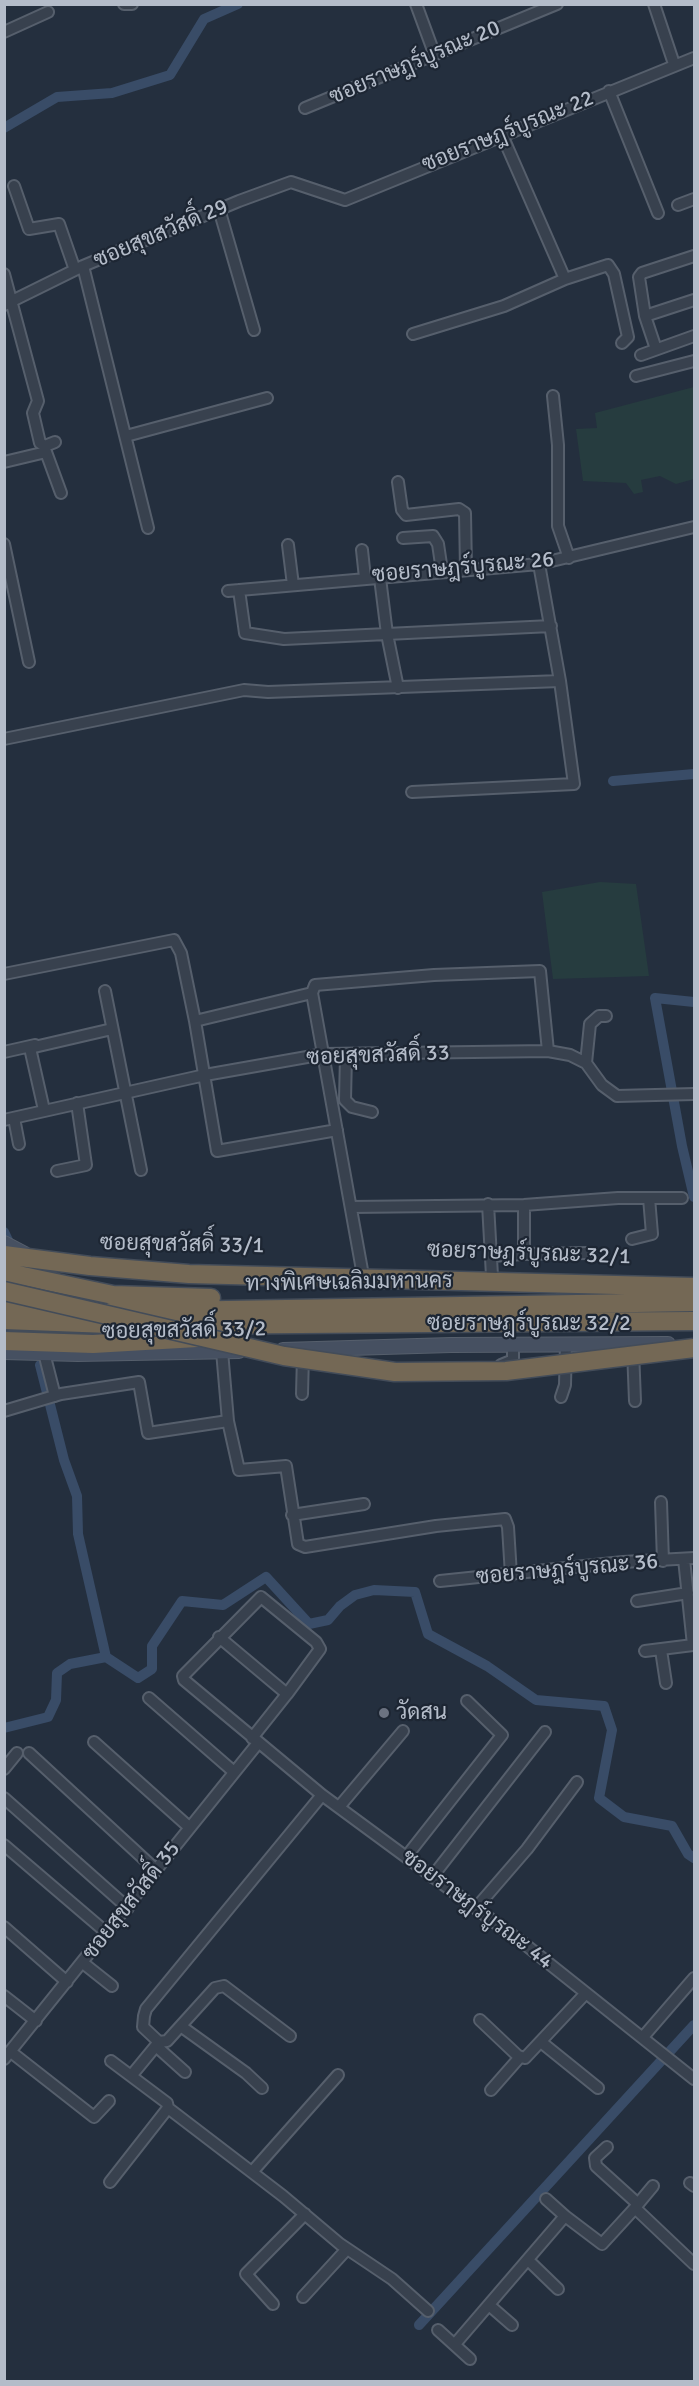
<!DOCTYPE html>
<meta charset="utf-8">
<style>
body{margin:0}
#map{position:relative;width:699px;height:2386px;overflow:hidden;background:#242f3e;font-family:Signika,sans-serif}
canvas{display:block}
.frame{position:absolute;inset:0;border:6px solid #b4bcc9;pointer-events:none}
</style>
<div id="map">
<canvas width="699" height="2386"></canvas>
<div class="frame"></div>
</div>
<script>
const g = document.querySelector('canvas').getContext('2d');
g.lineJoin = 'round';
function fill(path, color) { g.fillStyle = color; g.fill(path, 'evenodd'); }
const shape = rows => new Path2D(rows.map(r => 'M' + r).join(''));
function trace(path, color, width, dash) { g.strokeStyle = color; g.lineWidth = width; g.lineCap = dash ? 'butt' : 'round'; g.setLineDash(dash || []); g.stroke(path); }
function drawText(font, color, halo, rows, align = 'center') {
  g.font = font + ' Signika,Sarabun,sans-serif'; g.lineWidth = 4.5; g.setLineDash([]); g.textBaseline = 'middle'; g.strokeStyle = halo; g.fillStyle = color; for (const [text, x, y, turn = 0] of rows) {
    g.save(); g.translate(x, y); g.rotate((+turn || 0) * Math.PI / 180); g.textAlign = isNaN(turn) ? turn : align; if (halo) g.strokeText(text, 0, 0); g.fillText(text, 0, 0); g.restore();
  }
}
const green = shape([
 [694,387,694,479,676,484,660,476,641,480,643,492,634,494,626,483,583,481,576,429,597,428,595,413],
 [600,882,636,884,649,976,553,979,542,892]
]);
const canal = shape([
 [4,128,57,97,112,93,170,75,204,19,238,4],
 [613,781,694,774],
 [694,1002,655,998,682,1146,694,1197],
 [4,1232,13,1251],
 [40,1365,64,1460,77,1496,78,1534,106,1657],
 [106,1657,138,1678,152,1669,152,1646,182,1601,223,1605,266,1577,309,1624,328,1620,340,1606,355,1595,374,1590,415,1592,428,1634,487,1666,536,1700,604,1706,612,1730,599,1798,624,1817,672,1826,688,1854,694,1858],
 [4,1728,48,1717,56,1700,57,1673,70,1664,106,1657],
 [419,2325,694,2025]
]);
const street = shape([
 [124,4,132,4],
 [416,4,434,53],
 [654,4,674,64],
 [4,32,48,12],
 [609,91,658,213],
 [305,108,557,4],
 [502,135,565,279],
 [14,186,29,229,59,224,75,270],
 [678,205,694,199],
 [219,209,254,330],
 [83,266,148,528],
 [4,274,38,401,33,413,40,443,45,446,55,442],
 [4,305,83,266,239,201,291,182,345,200,694,58],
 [645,316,694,300],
 [413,334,504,306,565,279,608,265,614,274,628,337,622,343],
 [656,349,645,316,639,277,642,273,694,256],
 [641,355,694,336],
 [636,376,694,361],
 [553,396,558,445,558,526,569,558],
 [126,436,267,398],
 [4,462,46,452,61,493],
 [398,482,402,510,406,515,459,509,465,513,466,570],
 [403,538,433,536,438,544,442,571],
 [4,544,29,662],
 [288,545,293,585],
 [362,550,365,578],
 [380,578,387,634,398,688],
 [239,590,245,633,284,639,551,626],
 [228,591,539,564,694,527],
 [4,739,244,690,268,692,560,681],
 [412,792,574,784,560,681,539,564],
 [4,974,174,940,181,953,195,1021,217,1151,337,1130],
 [105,991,141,1170],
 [195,1021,312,993],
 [4,1052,35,1045],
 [346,1055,345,1100,352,1107,372,1112],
 [586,1063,590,1024,599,1016,606,1016],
 [44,1110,30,1048,112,1029],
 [14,1118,19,1144],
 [4,1120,205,1075,324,1054,548,1051,570,1055,586,1063,602,1085,617,1096,694,1094],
 [57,1171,86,1165,77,1103],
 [488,1204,492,1276],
 [524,1205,524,1254,590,1253],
 [351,1207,524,1205,618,1198,682,1198],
 [632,1239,652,1234,649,1198],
 [491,1256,524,1254],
 [362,1270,312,993,315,985,434,975,540,971,548,1051],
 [633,1350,635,1401],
 [222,1351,228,1421],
 [44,1353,55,1396],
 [501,1365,513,1360,513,1344],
 [302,1394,303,1356],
 [561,1397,565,1385,566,1344],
 [4,1411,61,1394,139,1382,148,1433,228,1421,239,1470,286,1466,298,1544,305,1547,436,1526,505,1519,508,1527,511,1575],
 [661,1502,663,1561],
 [292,1515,364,1504],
 [440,1581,623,1562,694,1558],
 [637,1601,688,1593],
 [219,1637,287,1694,252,1738],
 [661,1650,666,1683],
 [645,1651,693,1645,684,1559],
 [287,1694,320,1649,316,1642,261,1597,183,1676,184,1680,322,1795,527,1946,694,2079],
 [149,1698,234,1772],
 [94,1742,189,1827],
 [29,1753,156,1870],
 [4,1769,17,1753],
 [4,1798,128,1908],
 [339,1807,403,1731],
 [4,1845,107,1933],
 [406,1857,502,1735,467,1701],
 [432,1877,545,1732],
 [476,1908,527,1849,577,1782],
 [4,1927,67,1982],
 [83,1963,112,1986],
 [4,1996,36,2021],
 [480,2020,518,2056,525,2058,586,1993],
 [182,2027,246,2073,262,2088],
 [290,2036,224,1986,215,1988,167,2041,159,2042,143,2027,144,2016,146,2009,322,1795],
 [643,2037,694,1978],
 [541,2042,598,2088],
 [156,2046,185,2072],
 [11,2052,94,2117,109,2101],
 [4,2059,258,1743],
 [111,2061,131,2076],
 [491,2090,520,2057],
 [168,2108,283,2196,340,2244,392,2279,428,2311],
 [252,2172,338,2075],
 [110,2182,168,2108,167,2103,131,2076,159,2042],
 [690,2183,694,2186],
 [546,2199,565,2216],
 [638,2204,653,2186],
 [635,2208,694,2264],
 [528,2260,558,2289],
 [303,2297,347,2249],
 [273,2304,246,2274,305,2214],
 [489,2305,512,2325],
 [438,2330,470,2359],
 [455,2344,565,2216,602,2244,635,2208,638,2204,596,2166,595,2158,607,2147]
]);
const secondary = shape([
 [4,1243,25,1254],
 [283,1350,451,1345,668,1344],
 [4,1352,78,1354,239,1351]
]);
const highway = shape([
 [4,1255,90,1266,189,1274,694,1287],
 [4,1272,113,1295,211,1298],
 [4,1306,66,1311],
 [111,1312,694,1302],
 [4,1320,135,1325],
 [168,1325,694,1321],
 [4,1341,93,1344,197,1338]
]);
const highwayBridge = shape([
 [4,1291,284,1356,395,1372,506,1371,694,1348]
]);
const markers = [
 [384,1713,6,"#6b7280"]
];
const streetNames = [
 ["ซอยราษฎร์บูรณะ 20",415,63,-23],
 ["ซอยราษฎร์บูรณะ 22",508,132,-22],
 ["ซอยสุขสวัสดิ์ 29",161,234,-23],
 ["ซอยราษฎร์บูรณะ 26",463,568,-5],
 ["ซอยสุขสวัสดิ์ 33",378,1056,-2],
 ["ซอยสุขสวัสดิ์ 33/1",182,1245,1],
 ["ซอยราษฎร์บูรณะ 32/1",529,1254,2],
 ["ทางพิเศษเฉลิมมหานคร",349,1283,-1],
 ["ซอยราษฎร์บูรณะ 32/2",529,1324],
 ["ซอยสุขสวัสดิ์ 33/2",184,1331,-1],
 ["ซอยราษฎร์บูรณะ 36",567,1570,-5],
 ["ซอยสุขสวัสดิ์ 35",132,1901,-52],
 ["ซอยราษฎร์บูรณะ 44",477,1910,37]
];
const poiNames = [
 ["วัดสน",396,1713]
];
fill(green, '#263c3f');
trace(canal, '#394c67', 10);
trace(street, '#565f6c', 14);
trace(secondary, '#565f6c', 16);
trace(highway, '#434c59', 21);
trace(street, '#38414e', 10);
trace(secondary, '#465061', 14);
trace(highway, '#746855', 18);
trace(highwayBridge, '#434c59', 21, []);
trace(highwayBridge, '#746855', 18);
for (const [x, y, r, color] of markers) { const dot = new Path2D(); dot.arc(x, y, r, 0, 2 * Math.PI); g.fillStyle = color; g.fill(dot); trace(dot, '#1d2633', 2); }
drawText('22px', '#b4bcc9', '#1d2633', streetNames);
drawText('22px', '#b4bcc9', '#1d2633', poiNames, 'left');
</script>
